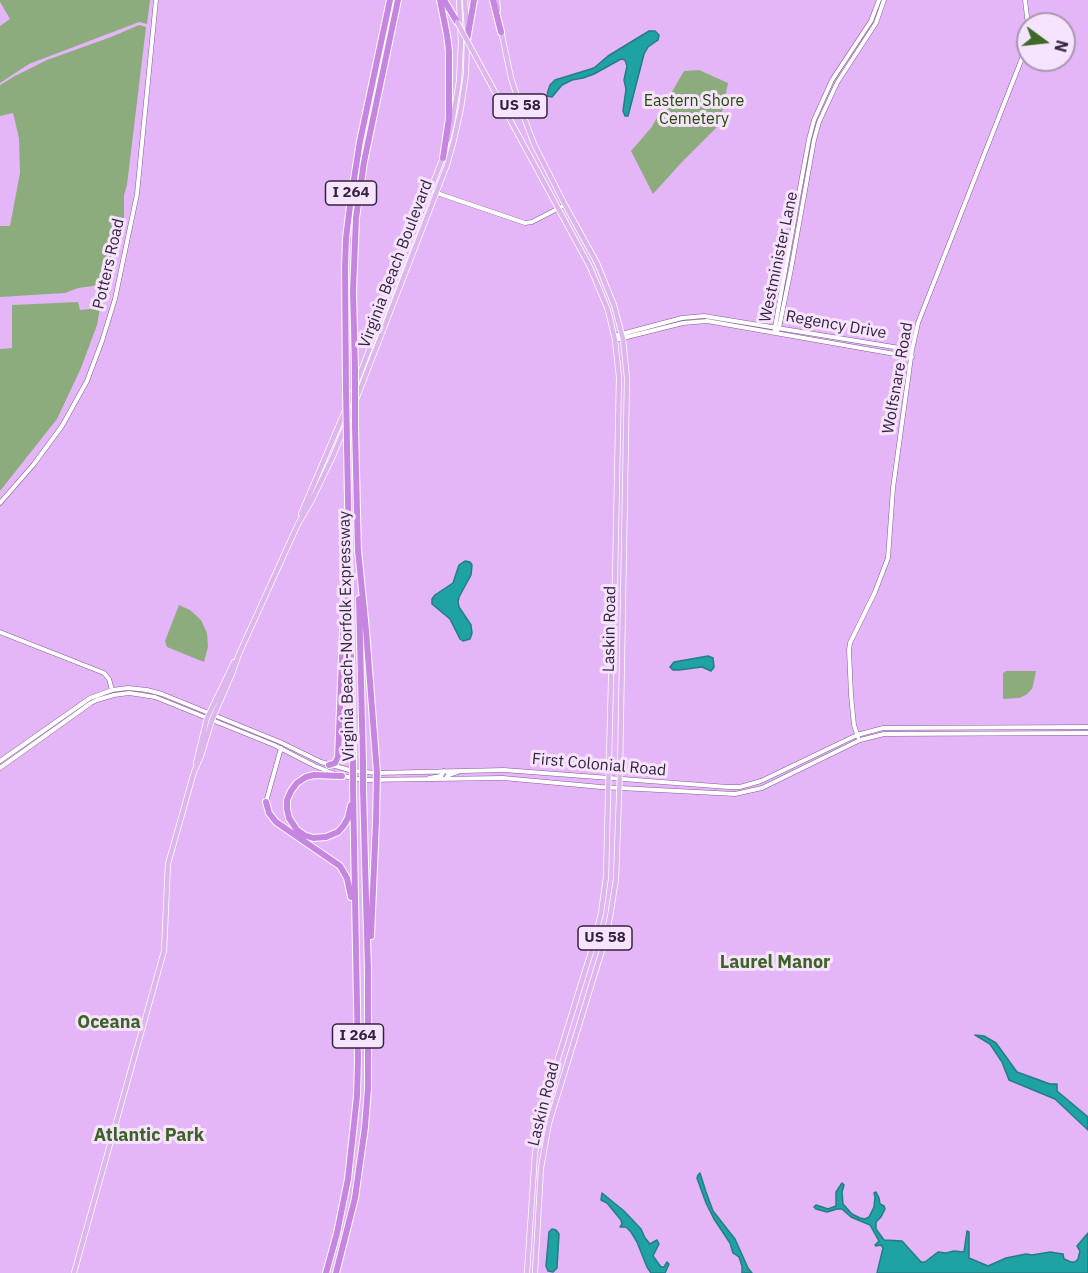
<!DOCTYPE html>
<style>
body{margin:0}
#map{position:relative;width:1088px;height:1273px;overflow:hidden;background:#e4b6f8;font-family:"IBM Plex Sans",sans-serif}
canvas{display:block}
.north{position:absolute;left:1016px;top:12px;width:60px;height:60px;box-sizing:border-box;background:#f6e3fe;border:2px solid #a996b1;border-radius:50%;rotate:105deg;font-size:16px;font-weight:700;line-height:24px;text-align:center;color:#35233d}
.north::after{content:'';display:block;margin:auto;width:21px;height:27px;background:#3f6926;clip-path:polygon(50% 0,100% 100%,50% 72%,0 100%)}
</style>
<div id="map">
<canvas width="1088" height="1273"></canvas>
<div class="north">N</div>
</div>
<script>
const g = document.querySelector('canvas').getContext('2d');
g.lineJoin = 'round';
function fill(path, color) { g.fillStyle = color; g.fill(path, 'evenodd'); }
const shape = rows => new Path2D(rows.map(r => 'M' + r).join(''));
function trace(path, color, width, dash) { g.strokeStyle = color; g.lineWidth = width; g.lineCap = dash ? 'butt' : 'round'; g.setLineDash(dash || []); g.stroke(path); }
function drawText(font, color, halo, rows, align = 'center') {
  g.font = font + ' "IBM Plex Sans",sans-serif'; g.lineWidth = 6; g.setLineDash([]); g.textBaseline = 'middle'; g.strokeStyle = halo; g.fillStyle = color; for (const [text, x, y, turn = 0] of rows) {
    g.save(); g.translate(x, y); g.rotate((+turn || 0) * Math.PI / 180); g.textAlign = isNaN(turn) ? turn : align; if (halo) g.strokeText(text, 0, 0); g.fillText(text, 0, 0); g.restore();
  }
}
const green = shape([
 [0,0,150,0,147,24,139,22,29,64,0,83,0,26,10,19,0,2],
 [139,25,146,27,127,185,124,195,124,217,109,273,108,284,78,288,65,293,0,297,0,226,10,226,20,173,19,138,13,113,0,116,0,85,15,76,47,60,111,37],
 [699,70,728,83,720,122,715,129,681,163,653,194,631,151,651,128,684,71],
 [78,302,80,310,100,308,97,325,81,368,57,419,0,491,0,349,12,348,12,305],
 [179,605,190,610,201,620,207,633,208,647,204,662,167,647,165,641],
 [1006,671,1036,671,1034,681,1032,689,1026,695,1019,698,1003,699,1003,673]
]);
const water = shape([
 [649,31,655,31,659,35,658,40,648,47,644,54,628,116,625,116,623,111,626,89,624,80,627,66,625,60,621,59,594,74,583,78,572,80,562,85,552,97,547,96,548,91,550,85,555,80,594,68,608,56,649,31],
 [465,561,470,562,472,565,471,575,459,597,458,602,459,607,471,625,472,633,470,639,463,641,460,639,450,619,432,604,432,599,435,595,453,583,459,565,465,561],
 [708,656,713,658,714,667,711,671,702,667,679,670,673,670,670,667,674,662,708,656],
 [975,1035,984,1036,996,1043,1017,1072,1050,1084,1057,1084,1057,1091,1088,1117,1088,1130,1055,1099,1009,1080,1002,1062,990,1044,975,1035],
 [700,1173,706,1192,713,1211,735,1239,748,1268,752,1273,742,1273,742,1266,739,1257,733,1253,730,1243,714,1219,706,1203,697,1178,698,1175,700,1173],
 [842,1183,844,1185,842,1192,843,1204,852,1214,860,1218,865,1219,869,1217,874,1207,875,1197,874,1193,876,1192,879,1198,880,1204,884,1206,885,1209,881,1217,876,1222,876,1229,884,1240,902,1241,921,1262,925,1262,938,1252,946,1253,954,1251,964,1252,967,1231,969,1232,969,1258,988,1266,1006,1258,1026,1254,1032,1255,1050,1252,1063,1254,1064,1259,1071,1262,1075,1262,1078,1259,1080,1251,1077,1246,1088,1233,1088,1273,877,1273,883,1248,881,1245,876,1246,875,1245,879,1241,870,1225,851,1217,842,1209,837,1209,827,1212,816,1209,814,1207,816,1205,828,1209,836,1206,836,1192,842,1183],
 [602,1193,624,1211,641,1229,645,1238,650,1244,657,1240,659,1244,653,1256,661,1267,664,1267,667,1262,669,1264,665,1273,651,1273,647,1267,637,1242,631,1232,626,1227,620,1227,622,1224,621,1220,607,1203,601,1200,602,1193],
 [552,1229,556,1230,559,1234,557,1268,553,1272,548,1271,546,1266,549,1232,552,1229]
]);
const secondary = shape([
 [1025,0,1028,25],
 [431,191,525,223,532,222,565,205],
 [775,332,775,327,799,193,809,139,814,120,832,80,871,21,879,0],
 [776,332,779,328,791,269,814,140,819,122,837,83,876,23,884,0],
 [614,336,682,318,704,316,912,350],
 [615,340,683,323,707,321,912,357],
 [0,503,34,464,62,426,87,381,102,341,115,299,137,194,156,0],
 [0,632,104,673,109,679,112,690],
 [858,737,854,725,851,695,849,650,850,643,875,592,888,558,893,488,912,350,918,323,1026,48,1028,31],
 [0,761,90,698,112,690,128,688,147,690,162,694,280,742,321,762,353,771,377,773,504,770,728,787,740,787,761,781,857,735,883,728,1088,727],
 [0,768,91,703,97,700,114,695,129,693,155,697,274,745,315,766,335,774],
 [343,776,364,780,503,778,601,787,735,794,762,788,860,740,884,734,1088,733],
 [429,778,441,776,444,771],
 [446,779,448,775,458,772],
 [266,802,281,748]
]);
const primary = shape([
 [465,0,467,29],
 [497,0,498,10],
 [501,30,511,78,525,120,534,144,565,205,597,263,614,305,623,339,627,378,620,770,616,879,610,917,603,947,549,1123,541,1168,535,1273],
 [476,57,590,267,608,310,615,340,619,377,615,581,613,602,606,877,601,913,594,942,543,1107,535,1153,527,1273],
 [448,140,452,123,459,81,461,42,459,0],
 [356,384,443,157],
 [356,400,447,165,454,140,461,108,466,74,467,40],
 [301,514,353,392],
 [196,763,207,718,234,662],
 [74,1273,164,951,168,864,194,772,201,756,212,720,232,674,239,654,298,524,312,500,333,456,353,408]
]);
const highway = shape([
 [440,0,447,35,449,51,449,118,443,158],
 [444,0,457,22],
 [493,0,501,32],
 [467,40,474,0],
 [355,369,353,291,356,218,364,162,398,0],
 [346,389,345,267,346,238,351,198,360,141,390,0],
 [355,427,358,553],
 [347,446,353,762],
 [358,550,366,630,377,773,376,821,371,936],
 [359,599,363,763],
 [329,765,335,763,338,757,345,582],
 [342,776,314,775,306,777,297,783,291,791,287,800,287,809,289,818,297,830,304,835,313,838,326,837,338,832,344,825,348,818,351,805],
 [266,802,269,813,276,822,340,866,347,878,351,897],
 [326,1273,337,1233,348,1179,357,1096,358,1059,353,788],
 [336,1273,355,1198,365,1127,368,1088,368,971,363,789]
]);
const primaryBridge = shape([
 [457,22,476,57]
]);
const highwayBridge = shape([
 [355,369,355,427],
 [346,389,347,446],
 [353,762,353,788],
 [363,789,363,763]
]);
const shields = [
 [520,106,54],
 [351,193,51],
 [605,938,54],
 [358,1036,51]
];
const shieldNames = [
 ["US 58",520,106],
 ["I 264",351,193],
 ["US 58",605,938],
 ["I 264",358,1036]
];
const parkNames = [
 ["Eastern Shore",694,101],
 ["Cemetery",694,119]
];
const streetNames = [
 ["Westminister Lane",779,257,-78],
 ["Potters Road",109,264,-77],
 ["Virginia Beach Boulevard",396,264,-69],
 ["Regency Drive",836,325,10],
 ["Wolfsnare Road",898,378,-80],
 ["Laskin Road",610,629,-89],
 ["Virginia Beach-Norfolk Expressway",347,636,-91],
 ["First Colonial Road",599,765,5],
 ["Laskin Road",544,1104,-76]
];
const neighbourhoodNames = [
 ["Laurel Manor",775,963],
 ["Oceana",109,1023],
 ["Atlantic Park",149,1136]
];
fill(green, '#8dac7e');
fill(water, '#1fa2a3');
trace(water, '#267c84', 1.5);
trace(secondary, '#855a96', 5);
trace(primary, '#fff', 6);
trace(highway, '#fff', 8);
trace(secondary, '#fff', 4);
trace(primary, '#ddb6ee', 4.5);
trace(highway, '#c785e2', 6);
trace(primaryBridge, '#fff', 6, []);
trace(highwayBridge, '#fff', 8, []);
trace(primaryBridge, '#ddb6ee', 4.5);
trace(highwayBridge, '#c785e2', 6);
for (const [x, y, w] of shields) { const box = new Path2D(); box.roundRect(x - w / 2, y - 12, w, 24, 4.5); g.fillStyle = '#f6e3fe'; g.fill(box); trace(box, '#35233d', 1.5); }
drawText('bold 15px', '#35233d', null, shieldNames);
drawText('16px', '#234c02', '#f6e3fe', parkNames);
drawText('16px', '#35233d', '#f6e3fe', streetNames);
drawText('bold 18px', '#3c6225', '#f6e3fe', neighbourhoodNames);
</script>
